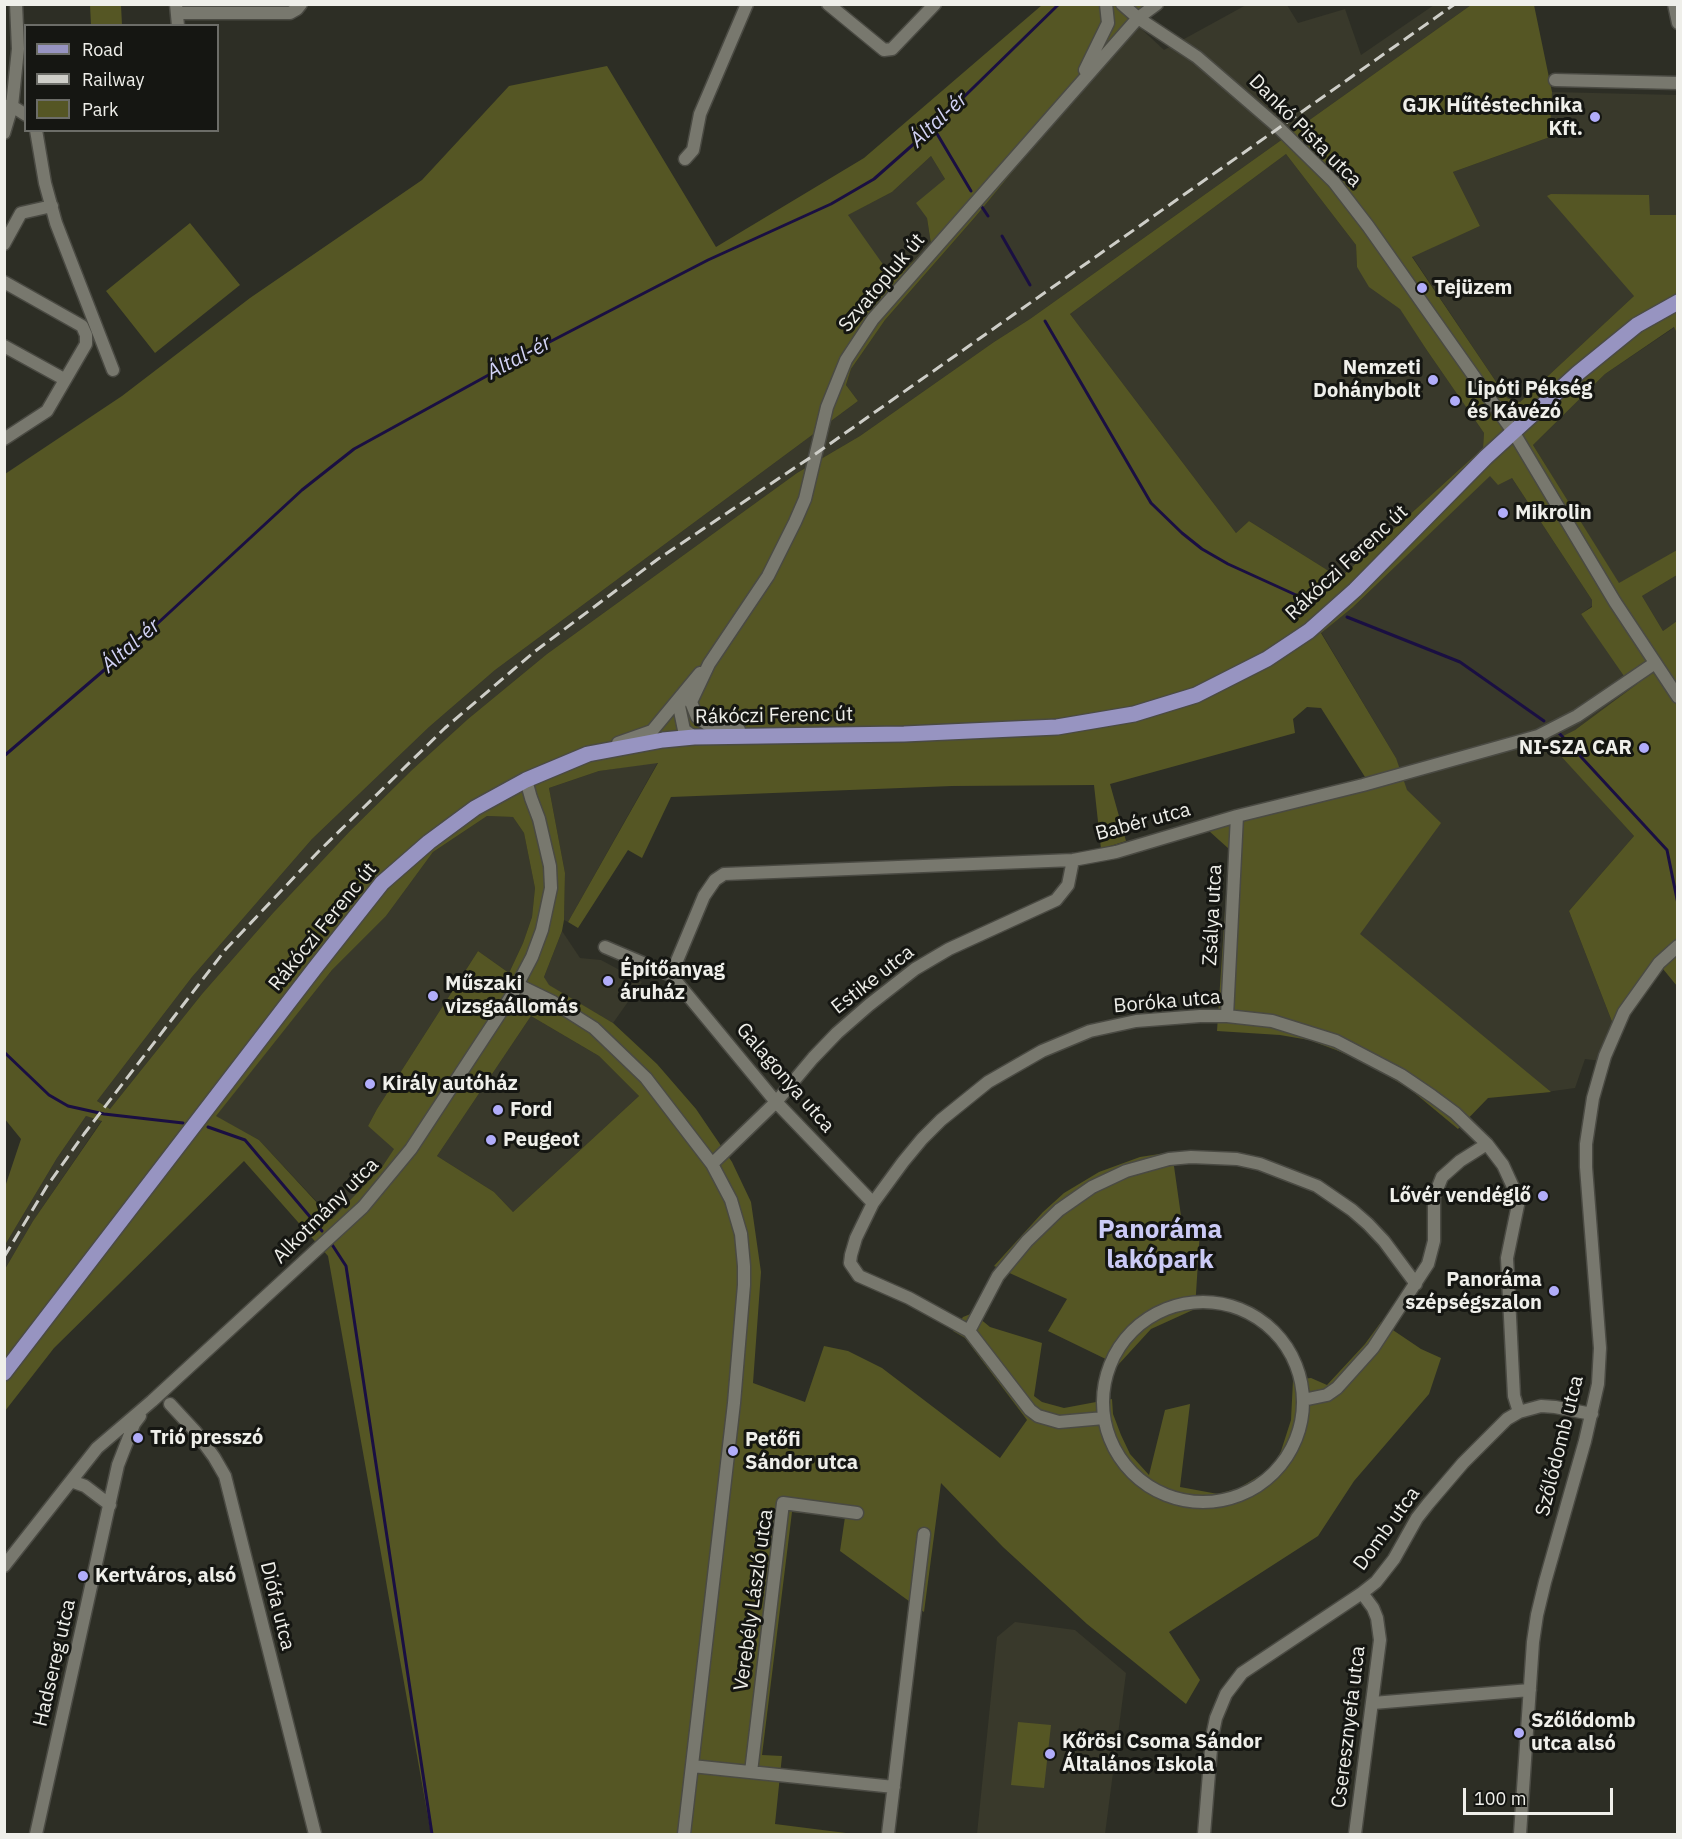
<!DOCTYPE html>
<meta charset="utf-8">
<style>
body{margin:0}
#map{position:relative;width:1682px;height:1839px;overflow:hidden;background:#2d2e25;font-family:"IBM Plex Sans",sans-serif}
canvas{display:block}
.frame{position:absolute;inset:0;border:6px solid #efefea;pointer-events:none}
.legend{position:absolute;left:24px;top:24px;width:195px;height:108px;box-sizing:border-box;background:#151612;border:2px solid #6c6d68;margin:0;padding:8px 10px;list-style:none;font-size:18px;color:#efefea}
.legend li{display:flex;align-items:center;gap:12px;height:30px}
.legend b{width:30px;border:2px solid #6c6d68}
.scale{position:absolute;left:1463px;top:1788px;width:150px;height:27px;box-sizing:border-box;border:3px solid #efefea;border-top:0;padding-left:8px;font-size:18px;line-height:21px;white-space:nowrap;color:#efefea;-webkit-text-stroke:4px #151612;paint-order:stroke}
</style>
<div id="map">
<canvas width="1682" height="1839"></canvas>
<div class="frame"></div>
<ul class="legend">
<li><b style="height:8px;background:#9794c1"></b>Road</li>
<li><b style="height:8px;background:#cecec8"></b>Railway</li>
<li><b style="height:16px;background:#555624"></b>Park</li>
</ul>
<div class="scale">100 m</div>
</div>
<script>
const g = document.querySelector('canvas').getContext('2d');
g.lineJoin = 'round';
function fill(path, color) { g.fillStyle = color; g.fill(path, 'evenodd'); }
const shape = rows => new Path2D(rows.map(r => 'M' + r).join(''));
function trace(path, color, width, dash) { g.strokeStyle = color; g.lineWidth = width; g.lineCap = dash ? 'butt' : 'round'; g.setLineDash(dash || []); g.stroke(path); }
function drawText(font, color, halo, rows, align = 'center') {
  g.font = font + ' "IBM Plex Sans",sans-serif'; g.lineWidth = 6; g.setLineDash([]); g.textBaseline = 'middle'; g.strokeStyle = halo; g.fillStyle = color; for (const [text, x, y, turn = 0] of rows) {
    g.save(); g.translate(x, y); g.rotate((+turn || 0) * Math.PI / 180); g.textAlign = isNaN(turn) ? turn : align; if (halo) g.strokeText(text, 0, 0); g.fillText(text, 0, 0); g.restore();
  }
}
const built = shape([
 [1246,5,1287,5,1298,23,1345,9,1361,55,1434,5,1471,5,1030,319,994,342,860,436,797,473,547,654,468,719,413,769,350,831,273,913,202,994,110,1109,97,1101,192,977,312,839,429,727,495,670,858,401,846,385,851,369,885,320,976,216,1135,23,1164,50],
 [1552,92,1677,95,1677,215,1649,215,1648,195,1634,296,1520,402,1507,398,1412,256,1480,226,1453,172,1550,137],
 [1286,154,1356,245,1357,267,1400,308,1426,349,1484,433,1483,448,1340,578,1249,521,1236,533,1070,314],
 [931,156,945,179,927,218,931,244,893,281,847,215,892,192],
 [1675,327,1678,333,1677,550,1619,584,1533,445,1605,374],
 [1490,475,1512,478,1592,600,1592,606,1581,614,1637,684,1575,730,1550,743,1634,836,1569,911,1618,1037,1609,1062,1585,1059,1575,1088,1539,1093,1291,947,1396,758,1321,632,1352,608],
 [1677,575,1677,621,1663,631,1642,596],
 [658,762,568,922,564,920,565,873,549,788,599,771],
 [487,816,513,817,524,833,535,888,532,917,523,943,509,973,478,951,377,1109,368,1126,395,1148,382,1167,333,1219,259,1140,215,1116,332,970,386,916,433,852],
 [562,931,580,958,601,960,642,982,613,1023,548,985,544,977],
 [531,1016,599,1056,639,1096,513,1212,494,1192,437,1156],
 [86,1116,102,1120,33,1221,5,1269,5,1245,57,1158],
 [1015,1622,1075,1630,1126,1673,1105,1834,977,1834,997,1637]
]);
const green = shape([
 [1154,4,1135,23,976,216,885,320,851,369,846,385,858,401,495,670,429,727,312,839,192,977,97,1101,110,1109,202,994,273,913,350,831,413,769,468,719,547,654,797,473,860,436,994,342,1030,319,1471,5,1534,5,1552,92,1550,137,1453,172,1480,226,1412,257,1507,398,1520,402,1634,296,1547,196,1551,194,1649,195,1650,215,1677,215,1677,333,1674,327,1605,374,1533,445,1619,583,1677,550,1677,575,1642,596,1663,631,1677,621,1677,986,1663,969,1629,1011,1618,1037,1569,911,1634,836,1549,743,1575,730,1637,684,1624,676,1581,614,1592,607,1592,600,1512,478,1498,485,1490,476,1352,608,1321,633,1396,758,1407,790,1441,823,1360,934,1551,1092,1488,1098,1458,1129,1411,1090,1370,1065,1336,1050,1309,1040,1280,1035,1217,1031,1229,849,1199,822,1365,777,1321,708,1307,707,1293,719,1295,733,1110,784,1126,841,1101,849,1094,785,952,786,671,797,642,858,628,850,578,928,568,922,658,763,599,771,549,788,565,873,564,920,562,931,544,977,549,985,613,1023,657,1064,696,1109,732,1162,751,1202,761,1272,753,1383,805,1402,824,1346,848,1351,882,1368,1000,1458,1027,1420,965,1338,953,1331,963,1317,973,1313,990,1327,1042,1343,1034,1396,1042,1402,1064,1408,1112,1399,1113,1414,1121,1435,1130,1454,1149,1475,1165,1410,1190,1404,1180,1487,1218,1494,1239,1488,1272,1468,1281,1451,1291,1420,1293,1380,1311,1378,1327,1385,1365,1344,1381,1322,1421,1349,1441,1358,1429,1394,1354,1481,1318,1536,1169,1632,1200,1680,1186,1704,1087,1624,1003,1547,941,1483,924,1612,840,1551,845,1517,792,1512,762,1755,782,1756,775,1824,846,1833,846,1834,431,1834,328,1256,244,1161,54,1348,5,1411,5,1269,33,1221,102,1121,86,1116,57,1158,5,1245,5,1187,21,1139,4,1118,5,474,122,396,250,298,422,180,509,86,607,66,716,247,864,158,1042,5],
 [1286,154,1356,245,1357,267,1369,287,1400,309,1426,349,1484,433,1483,448,1340,578,1249,521,1236,533,1070,314],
 [931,156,945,179,916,203,927,218,931,244,894,280,848,215,892,192],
 [487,816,513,817,524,833,535,888,532,917,523,943,509,973,478,951,377,1109,368,1126,394,1149,382,1167,332,1219,259,1140,216,1116,332,970,386,916,433,852],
 [531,1016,599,1056,639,1096,513,1212,494,1192,437,1156],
 [90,5,121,5,122,25,91,25],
 [190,223,240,285,155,353,106,291],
 [1172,1152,1183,1230,1200,1231,1195,1309,1151,1329,1118,1365,1048,1331,1067,1299,994,1266,1043,1212,1064,1193,1099,1172,1140,1157],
 [1018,1722,1051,1725,1044,1788,1011,1785]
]);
const stream = shape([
 [933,127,971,191],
 [980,204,988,216],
 [1002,236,1030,285],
 [1045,321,1151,503,1182,533,1202,549,1228,564,1307,600],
 [1347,617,1460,662,1544,721],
 [1559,733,1667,850,1678,904],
 [4,756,145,635,302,490,354,449,534,350,708,260,831,204,874,179,933,127,1059,4],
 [4,1052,49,1095,68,1106,104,1114,183,1123],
 [208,1127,245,1140,322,1231],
 [331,1243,346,1266,432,1834]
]);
const minor = shape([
 [176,4,178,26],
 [828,4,884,50,892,49,935,4],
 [1122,4,1138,18,1197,57,1278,127,1334,182,1368,226,1514,433,1615,602,1678,697],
 [1674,4,1678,23],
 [177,13,290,13,297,9,301,4],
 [1085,70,1108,23,1106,4],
 [1555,80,1678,83],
 [6,106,12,106,26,115],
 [36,130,45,183,56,223,113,370],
 [4,133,12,106,18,49,16,4],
 [685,159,693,150,700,114,747,4],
 [4,244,21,213,52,206],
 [4,282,82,326,86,335,86,344,47,411,4,439],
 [4,346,64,379],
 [683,697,679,706,684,730,694,737],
 [739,730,726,729,707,724,697,717,691,702,709,664,768,576,795,522,805,499,827,407,846,360,873,319,1138,18,1157,4],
 [618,743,652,731,700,673],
 [605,947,671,975,776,1102,873,1203],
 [671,975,704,896,715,880,724,874,1073,860,1116,852,1237,816,1363,785,1538,736,1577,716,1655,663],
 [518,985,553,1002,594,1028,646,1078,712,1164,731,1200,741,1234,744,1266,744,1285,734,1403,684,1834],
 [1227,1016,1237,816],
 [712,1164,776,1102,813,1058,837,1033,869,1005,915,969,949,949,1056,900,1068,885,1073,860],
 '1103 1402a100 100 0 1 1 200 0a100 100 0 1 1-200 0Z',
 [969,1331,998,1276,1027,1241,1059,1210,1092,1187,1126,1171,1169,1159,1191,1157,1237,1159,1260,1164,1317,1186,1352,1210,1368,1224,1384,1241,1416,1284],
 [1303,1400,1327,1395,1337,1388,1373,1348,1428,1264,1434,1241,1434,1197,1442,1177,1460,1161,1487,1144],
 [170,1404,195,1431,214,1457,225,1476,315,1834],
 [1104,1418,1059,1422,1038,1416,1030,1410,969,1331,909,1298,859,1276,850,1263,851,1255,856,1238,873,1203,903,1162,922,1139,941,1120,988,1082,1042,1051,1090,1031,1136,1021,1200,1016,1227,1016,1272,1021,1336,1041,1401,1075,1432,1096,1455,1113,1487,1144,1503,1165,1519,1200,1507,1258,1514,1396,1519,1412],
 [71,1481,85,1486,110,1505],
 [4,1566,97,1448,152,1401,363,1207,411,1149,512,995,532,957,542,930,551,888,550,866,539,819,531,798,526,780],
 [1373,1703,1530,1690],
 [692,1766,894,1787],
 [751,1772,783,1503,857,1513],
 [36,1834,118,1465,134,1424,140,1416],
 [888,1834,924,1534],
 [1204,1834,1212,1737,1216,1718,1226,1694,1242,1673,1362,1593,1376,1582,1394,1559,1417,1518,1428,1504,1463,1463,1507,1419,1519,1412,1541,1406,1555,1407,1592,1414],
 [1355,1834,1380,1640,1377,1618,1373,1608,1362,1593],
 [1520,1834,1533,1642,1537,1615,1545,1582,1585,1441,1598,1384,1600,1348,1586,1167,1586,1144,1593,1098,1605,1056,1624,1012,1659,963,1678,946]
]);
const major = shape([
 [4,1373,315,968,382,883,429,842,475,808,526,780,588,754,663,740,694,737,904,734,1057,727,1134,714,1196,695,1267,659,1309,631,1355,590,1486,457,1578,373,1637,325,1678,302]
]);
const rail = shape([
 [4,1257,47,1186,84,1134,226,949,319,851,445,728,534,652,658,559,814,455,1455,4]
]);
const markers = [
 [1595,117,6,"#b1adfa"],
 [1422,288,6,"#b1adfa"],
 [1433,380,6,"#b1adfa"],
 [1455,401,6,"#b1adfa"],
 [1503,513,6,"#b1adfa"],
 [1644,748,6,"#b1adfa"],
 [608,981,6,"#b1adfa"],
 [433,996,6,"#b1adfa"],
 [370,1084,6,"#b1adfa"],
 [498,1110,6,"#b1adfa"],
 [491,1140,6,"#b1adfa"],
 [1543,1196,6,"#b1adfa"],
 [1554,1291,6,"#b1adfa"],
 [138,1438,6,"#b1adfa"],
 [733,1451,6,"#b1adfa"],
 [83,1576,6,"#b1adfa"],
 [1519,1733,6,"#b1adfa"],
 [1050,1754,6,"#b1adfa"]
];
const poiNames = [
 ["GJK Hűtéstechnika",1583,106,"right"],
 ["Kft.",1583,129,"right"],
 ["Tejüzem",1434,288],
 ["Nemzeti",1421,368,"right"],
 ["Dohánybolt",1421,391,"right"],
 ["Lipóti Pékség",1467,389],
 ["és Kávézó",1467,412],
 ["Mikrolin",1515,513],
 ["NI-SZA CAR",1632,748,"right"],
 ["Építőanyag",620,970],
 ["áruház",620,993],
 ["Műszaki",445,984],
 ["vizsgaállomás",445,1007],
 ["Király autóház",382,1084],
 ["Ford",510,1110],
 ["Peugeot",503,1140],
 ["Lővér vendéglő",1531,1196,"right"],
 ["Panoráma",1542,1280,"right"],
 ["szépségszalon",1542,1303,"right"],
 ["Trió presszó",150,1438],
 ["Petőfi",745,1440],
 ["Sándor utca",745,1463],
 ["Kertváros, alsó",95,1576],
 ["Szőlődomb",1531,1721],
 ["utca alsó",1531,1744],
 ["Kőrösi Csoma Sándor",1062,1742],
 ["Általános Iskola",1062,1765]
];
const streetNames = [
 ["Dankó Pista utca",1305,131,45],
 ["Szvatopluk út",882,283,-50],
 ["Rákóczi Ferenc út",1347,563,-43],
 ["Rákóczi Ferenc út",774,716,-1],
 ["Babér utca",1143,822,-15],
 ["Zsálya utca",1213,915,-87],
 ["Rákóczi Ferenc út",323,927,-51],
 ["Estike utca",873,980,-38],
 ["Boróka utca",1167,1002,-5],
 ["Galagonya utca",785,1078,49],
 ["Alkotmány utca",326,1211,-45],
 ["Szőlődomb utca",1560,1446,-76],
 ["Domb utca",1387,1529,-54],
 ["Verebély László utca",754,1600,-82],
 ["Diófa utca",277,1606,76],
 ["Hadsereg utca",55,1663,-77],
 ["Cseresznyefa utca",1349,1727,-83]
];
const waterNames = [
 ["Által-ér",939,120,-43],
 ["Által-ér",519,358,-28],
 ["Által-ér",131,646,-41]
];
const districtNames = [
 ["Panoráma",1160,1230],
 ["lakópark",1160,1260]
];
fill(built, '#39392b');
fill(green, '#555624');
trace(stream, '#1a0f42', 3);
trace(minor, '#4a4a43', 15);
trace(major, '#4a4a43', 18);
trace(minor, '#78786e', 12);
trace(major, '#9794c1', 15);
trace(rail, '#cecec8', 3, [12, 6]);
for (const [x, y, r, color] of markers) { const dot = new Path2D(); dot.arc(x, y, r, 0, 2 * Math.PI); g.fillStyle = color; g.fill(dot); trace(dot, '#151612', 2); }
drawText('bold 20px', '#efefea', '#151612', poiNames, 'left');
drawText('20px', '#efefea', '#151612', streetNames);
drawText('italic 21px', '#d2d2f5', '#151612', waterNames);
drawText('bold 26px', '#cbcaf5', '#151612', districtNames);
</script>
